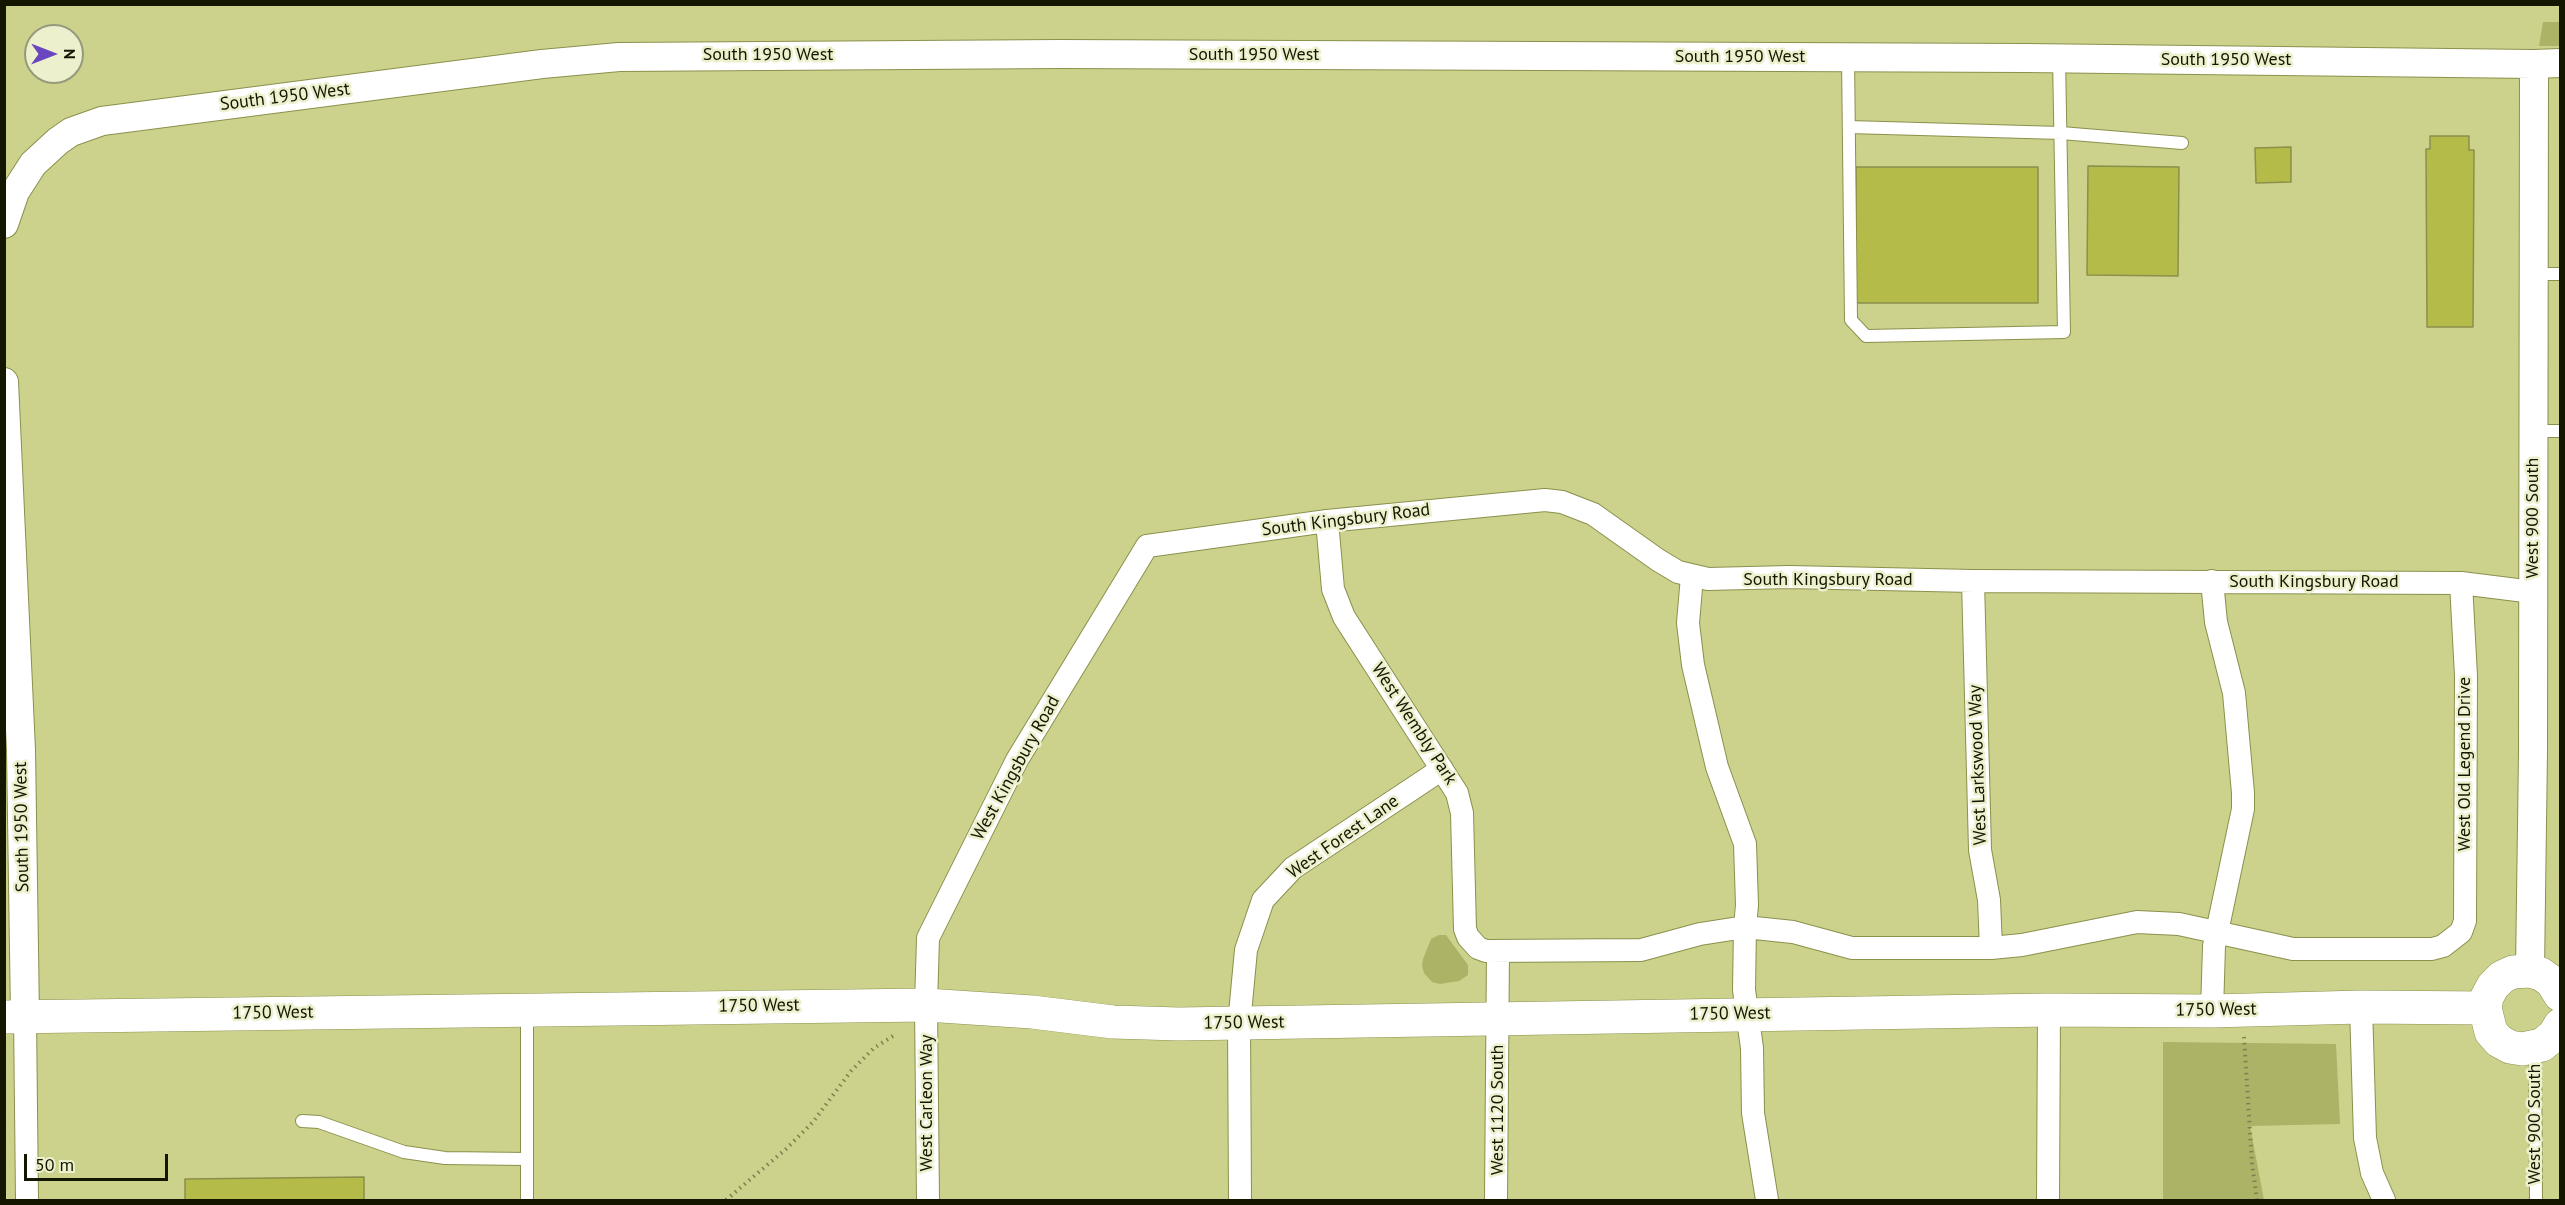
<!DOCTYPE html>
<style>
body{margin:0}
#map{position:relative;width:2565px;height:1205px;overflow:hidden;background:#ccd28c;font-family:"PT Sans",sans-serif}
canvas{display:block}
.frame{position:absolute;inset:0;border:6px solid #151600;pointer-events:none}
.north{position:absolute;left:24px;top:24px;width:60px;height:60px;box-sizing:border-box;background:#ecf0cd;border:2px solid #96997b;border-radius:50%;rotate:90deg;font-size:16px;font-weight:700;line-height:24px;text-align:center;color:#151600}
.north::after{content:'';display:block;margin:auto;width:21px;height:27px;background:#6946bf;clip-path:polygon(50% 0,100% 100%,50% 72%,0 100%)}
.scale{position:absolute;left:24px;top:1154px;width:144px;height:27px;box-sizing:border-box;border:3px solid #151600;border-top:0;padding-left:8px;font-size:18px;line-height:21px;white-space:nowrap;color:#151600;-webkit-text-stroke:4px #ecf0cd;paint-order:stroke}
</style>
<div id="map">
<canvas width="2565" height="1205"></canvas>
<div class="frame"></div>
<div class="north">N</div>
<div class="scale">50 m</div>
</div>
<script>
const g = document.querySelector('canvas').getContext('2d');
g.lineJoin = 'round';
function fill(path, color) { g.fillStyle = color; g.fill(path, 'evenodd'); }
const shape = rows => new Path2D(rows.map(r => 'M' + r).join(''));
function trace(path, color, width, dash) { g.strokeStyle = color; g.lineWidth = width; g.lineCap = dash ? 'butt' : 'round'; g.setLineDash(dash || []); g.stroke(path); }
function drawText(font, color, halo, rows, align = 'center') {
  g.font = font + ' "PT Sans",sans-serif'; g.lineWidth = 5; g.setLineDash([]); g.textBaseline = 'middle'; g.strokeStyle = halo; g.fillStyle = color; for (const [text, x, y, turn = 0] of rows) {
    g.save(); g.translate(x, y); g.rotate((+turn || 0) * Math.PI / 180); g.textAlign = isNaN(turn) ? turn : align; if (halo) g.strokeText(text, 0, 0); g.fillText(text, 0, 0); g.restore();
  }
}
const green = shape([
 [2543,22,2560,22,2560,46,2539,46],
 [1439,935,1446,935,1468,965,1468,975,1459,981,1440,984,1432,982,1424,973,1422,966,1423,959,1431,939],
 [2163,1042,2336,1044,2340,1124,2250,1126,2264,1200,2163,1200]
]);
const building = shape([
 [2430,136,2469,136,2469,150,2474,150,2473,327,2427,327,2426,149,2430,149,2430,136],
 [2291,147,2291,182,2256,183,2255,148,2291,147],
 [2088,166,2179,167,2178,276,2087,275,2088,166],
 [1856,167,2038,167,2038,303,1856,303,1856,167],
 [364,1177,364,1200,185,1200,185,1179,364,1177]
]);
const path = shape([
 [2244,1037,2252,1163,2257,1200],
 [726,1200,786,1149,813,1122,851,1071,874,1048,896,1034]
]);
const service = shape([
 [1848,57,1851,320,1866,336,2064,332,2059,58],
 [1849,127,2061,133,2182,143],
 [2533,274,2560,274],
 [2534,431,2560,431],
 [527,1013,527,1200],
 [2535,1049,2536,1200],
 [302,1121,319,1122,404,1152,445,1158,527,1159]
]);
const minor = shape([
 [1327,521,1333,589,1344,617,1457,793,1462,813,1465,929,1468,937,1478,948,1486,951,1641,950,1700,934,1745,927,1793,932,1852,948,1991,948,2022,945,2137,922,2179,924,2293,949,2432,949,2443,946,2461,932,2465,921,2466,676,2461,583],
 [1692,576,1688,623,1693,665,1717,767,1745,844,1747,905,1745,927,1744,990,1752,1048,1753,1113,1767,1200],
 [1973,581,1980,850,1989,900,1991,948],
 [2361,1007,2365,1138,2372,1173,2384,1200],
 [2212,1011,2214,946,2243,809,2243,793,2234,693,2216,622,2212,581],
 [25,1016,27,1200],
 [928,1200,926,1005,928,938,1017,760,1147,546,1327,521,1545,500,1562,502,1593,514,1658,560,1678,572,1708,579,1789,577,1973,581,2461,583,2533,592],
 [1240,1200,1239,1024,1246,950,1263,900,1293,868,1442,769],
 [1496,1200,1498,951],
 [2048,1200,2049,1010]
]);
const tertiary = shape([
 [4,224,15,192,33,164,58,141,71,132,102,121,542,64,619,57,1060,54,2026,58,2534,64,2560,63],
 [4,382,21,750,25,1016],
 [2530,971,2533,751,2534,64]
]);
const secondary = shape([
 [2560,995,2552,982,2541,974,2530,971,2513,972,2502,977,2493,986,2487,997,2485,1008,2491,1032,2499,1041,2510,1047,2522,1049,2542,1045,2554,1035,2560,1025],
 [4,1017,926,1005,1032,1012,1113,1022,1179,1024,2049,1010,2212,1011,2361,1007,2485,1008]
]);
const streetNames = [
 ["South 1950 West",768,55],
 ["South 1950 West",1254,55],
 ["South 1950 West",1740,57],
 ["South 1950 West",2226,60],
 ["South 1950 West",285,97,-7],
 ["West 900 South",2533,518,-90],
 ["South Kingsbury Road",1346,520,-7],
 ["South Kingsbury Road",1828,580],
 ["South Kingsbury Road",2314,582],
 ["West Wembly Park",1414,724,57],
 ["West Old Legend Drive",2465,764,-90],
 ["West Larkswood Way",1978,765,-92],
 ["West Kingsbury Road",1016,768,-61],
 ["South 1950 West",22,827,-91],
 ["West Forest Lane",1343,837,-35],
 ["1750 West",759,1006,-1],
 ["1750 West",2216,1010,-1],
 ["1750 West",273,1013,-1],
 ["1750 West",1730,1014,-1],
 ["1750 West",1244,1023,-1],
 ["West Carleon Way",927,1103,-90],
 ["West 1120 South",1498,1110,-90],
 ["West 900 South",2535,1124,-90]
];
fill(green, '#acb266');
fill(building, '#b5bb49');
trace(building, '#8b8f4c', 1.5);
trace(service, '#8b904c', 14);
trace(minor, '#8b904c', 24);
trace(tertiary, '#8b904c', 30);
trace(secondary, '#8b904c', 34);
trace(path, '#7d8150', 4, [1.5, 4.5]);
trace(service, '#fff', 12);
trace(minor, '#fff', 22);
trace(tertiary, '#fff', 28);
trace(secondary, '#fff', 33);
drawText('18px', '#151600', '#ecf0cd', streetNames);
</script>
